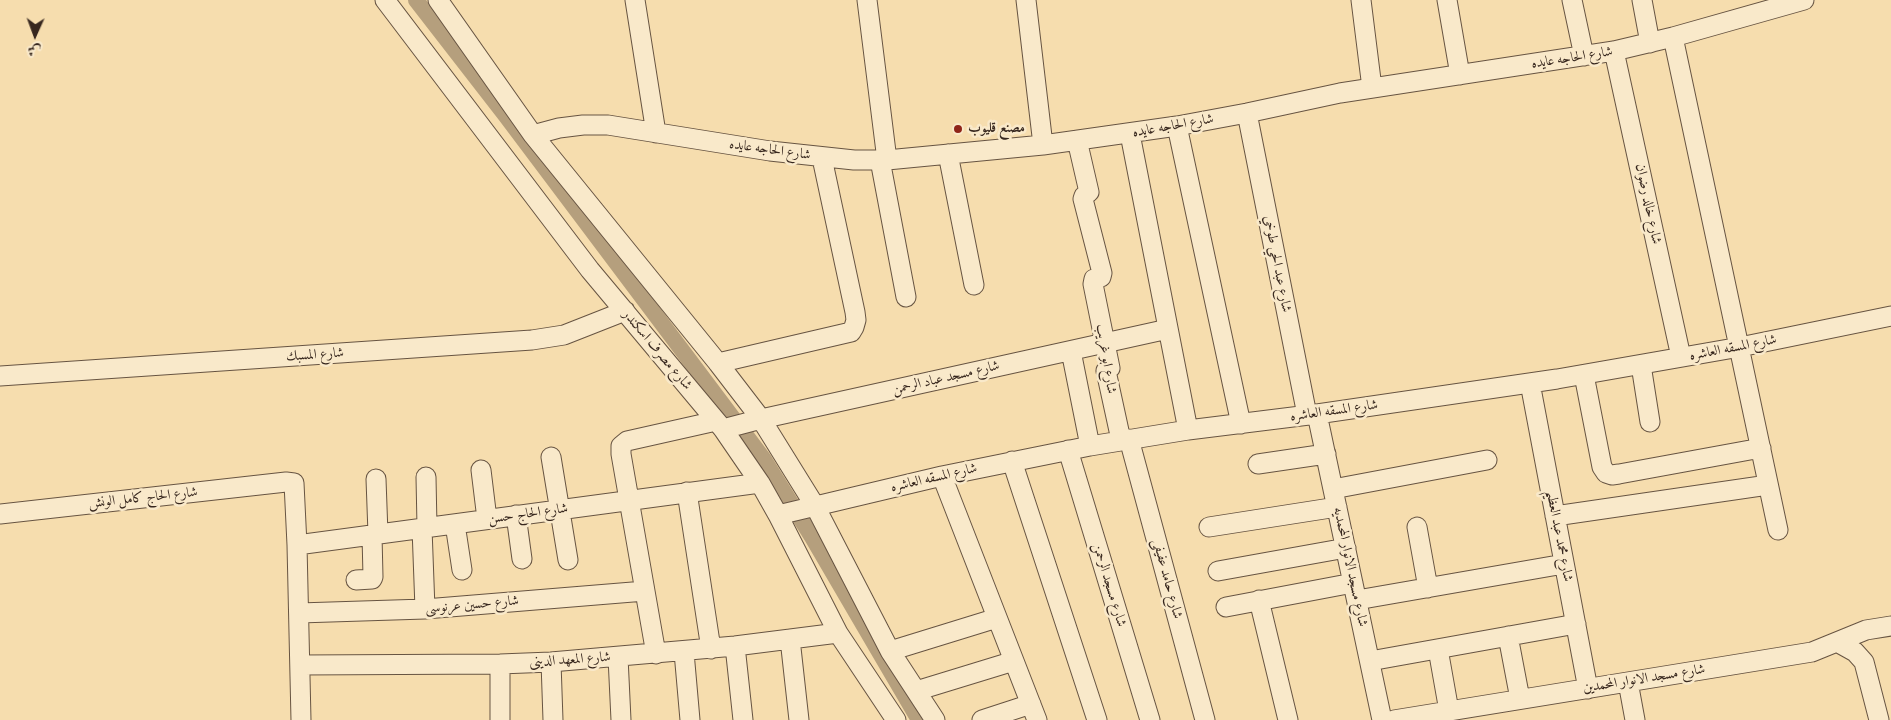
<!DOCTYPE html>
<meta charset="utf-8">
<style>
body{margin:0}
#map{position:relative;width:1891px;height:720px;overflow:hidden;background:#f6ddae;font-family:"IM FELL Great Primer",Amiri,serif}
canvas{display:block}
.north{position:absolute;left:10px;top:10px;width:50px;height:50px;-webkit-text-stroke:4px #f9e9ca;paint-order:stroke;rotate:182deg;font-size:14px;font-weight:700;line-height:20px;text-align:center;color:#37271e}
.north::after{content:'';display:block;margin:auto;width:18px;height:22px;background:#37271e;clip-path:polygon(50% 0,100% 100%,50% 72%,0 100%)}
</style>
<div id="map">
<canvas width="1891" height="720"></canvas>
<div class="north">ش</div>
</div>
<script>
const g = document.querySelector('canvas').getContext('2d');
g.lineJoin = 'round';
const shape = rows => new Path2D(rows.map(r => 'M' + r).join(''));
function trace(path, color, width, dash) { g.strokeStyle = color; g.lineWidth = width; g.lineCap = dash ? 'butt' : 'round'; g.setLineDash(dash || []); g.stroke(path); }
function drawText(font, color, halo, rows, align = 'center') {
  g.font = font + ' "IM FELL Great Primer",Amiri,serif'; g.lineWidth = 5; g.setLineDash([]); g.textBaseline = 'middle'; g.strokeStyle = halo; g.fillStyle = color; for (const [text, x, y, turn = 0] of rows) {
    g.save(); g.translate(x, y); g.rotate((+turn || 0) * Math.PI / 180); g.textAlign = isNaN(turn) ? turn : align; if (halo) g.strokeText(text, 0, 0); g.fillText(text, 0, 0); g.restore();
  }
}
const canal = shape([
 [416,0,506,116,763,458,812,537,919,720]
]);
const minor = shape([
 [385,0,590,270,723,429,760,483,778,515,838,633,896,720],
 [438,0,533,135,718,363,761,419,815,506,890,651,935,720],
 [635,0,656,133],
 [867,0,887,160],
 [1026,0,1043,145],
 [1361,0,1372,88],
 [1447,0,1460,75],
 [1572,0,1584,56],
 [1642,0,1650,43],
 [1673,37,1778,530],
 [1614,51,1681,357],
 [1247,113,1307,415],
 [1177,126,1241,424],
 [1130,134,1188,430],
 [533,135,559,128,583,125,608,125,770,151,854,160,887,160,1043,145,1177,126,1247,113,1340,93,1614,51,1673,37,1804,0],
 [1077,140,1089,192,1084,196,1083,199,1102,273,1101,277,1094,279,1093,284,1110,368,1106,371,1121,440],
 [948,154,974,285],
 [880,160,906,297],
 [1071,351,1090,446],
 [718,363,851,332,854,327,856,320,855,312,822,158],
 [1641,365,1650,422],
 [1584,375,1602,467,1606,473,1612,475,1619,474,1761,448],
 [0,376,532,340,564,335,625,311],
 [1530,383,1588,689],
 [1317,414,1382,720],
 [723,429,761,419,1168,329],
 [1129,439,1205,720],
 [1068,450,1150,720],
 [551,457,568,560],
 [1012,461,1097,720],
 [1258,464,1326,454],
 [481,470,487,519],
 [942,476,1037,720],
 [426,477,427,527],
 [376,479,378,534],
 [1333,489,1487,460],
 [687,492,711,649],
 [0,514,286,482,294,483,297,545,301,720],
 [516,515,522,559],
 [778,515,942,476,1090,446,1188,430,1317,414,1557,379,1740,347,1891,316],
 [1555,516,1768,485],
 [455,524,462,570],
 [1209,527,1337,507],
 [1417,527,1428,588],
 [422,528,425,609],
 [297,545,760,483],
 [1218,571,1346,548],
 [356,580,372,579,373,577,372,535],
 [1259,600,1288,720],
 [1357,600,1564,564],
 [1226,607,1353,583],
 [299,613,425,609,645,591],
 [1508,636,1520,699],
 [790,639,799,720],
 [1837,642,1855,652,1864,662,1879,720],
 [735,646,743,720],
 [1438,649,1449,711],
 [890,651,997,618],
 [684,652,690,720],
 [656,654,621,454,621,446,627,441,716,421],
 [618,657,621,720],
 [1370,661,1576,624],
 [551,662,553,720],
 [300,665,500,664,551,662,735,646,838,633],
 [1628,682,1635,720],
 [916,691,1014,661],
 [500,720,500,664],
 [982,720,1031,704],
 [1394,720,1812,652,1866,630,1891,626]
]);
const markers = [
 [958,129,5,"#8f2418"]
];
const streetNames = [
 ["شارع الحاجه عايده",1572,58,-9],
 ["شارع الحاجه عايده",1173,126,-10],
 ["شارع الحاجه عايده",770,150,8],
 ["شارع خالد رضوان",1648,204,78],
 ["شارع عبد الحي طوخي",1277,264,79],
 ["شارع المسقه العاشره",1733,348,-11],
 ["شارع مصرف اسكندر",657,350,50],
 ["شارع المسبك",315,355,-4],
 ["شارع ابو غريب",1106,359,81],
 ["شارع مسجد عباد الرحمن",946,378,-13],
 ["شارع المسقه العاشره",1334,411,-8],
 ["شارع المسقه العاشره",934,478,-13],
 ["شارع الحاج كامل الونش",143,498,-6],
 ["شارع الحاج حسن",528,514,-8],
 ["شارع محمد عبد العظيم",1559,536,79],
 ["شارع مسجد الانوار المحمديه",1350,567,78],
 ["شارع حامد عفيفى",1167,579,75],
 ["شارع مسجد الرحمن",1109,585,73],
 ["شارع حسين عرنوسى",472,605,-5],
 ["شارع المعهد الدينى",570,660,-4],
 ["شارع مسجد الانوار المحمدين",1644,679,-9]
];
const poiNames = [
 ["مصنع قليوب",968,129]
];
trace(canal, '#b59f7d', 16);
trace(minor, '#675442', 21);
trace(minor, '#f9e9ca', 19);
for (const [x, y, r, color] of markers) { const dot = new Path2D(); dot.arc(x, y, r, 0, 2 * Math.PI); g.fillStyle = color; g.fill(dot); trace(dot, '#f9e9ca', 2); }
drawText('14px', '#37271e', '#f9e9ca', streetNames);
drawText('bold 14px', '#37271e', '#f9e9ca', poiNames, 'left');
</script>
